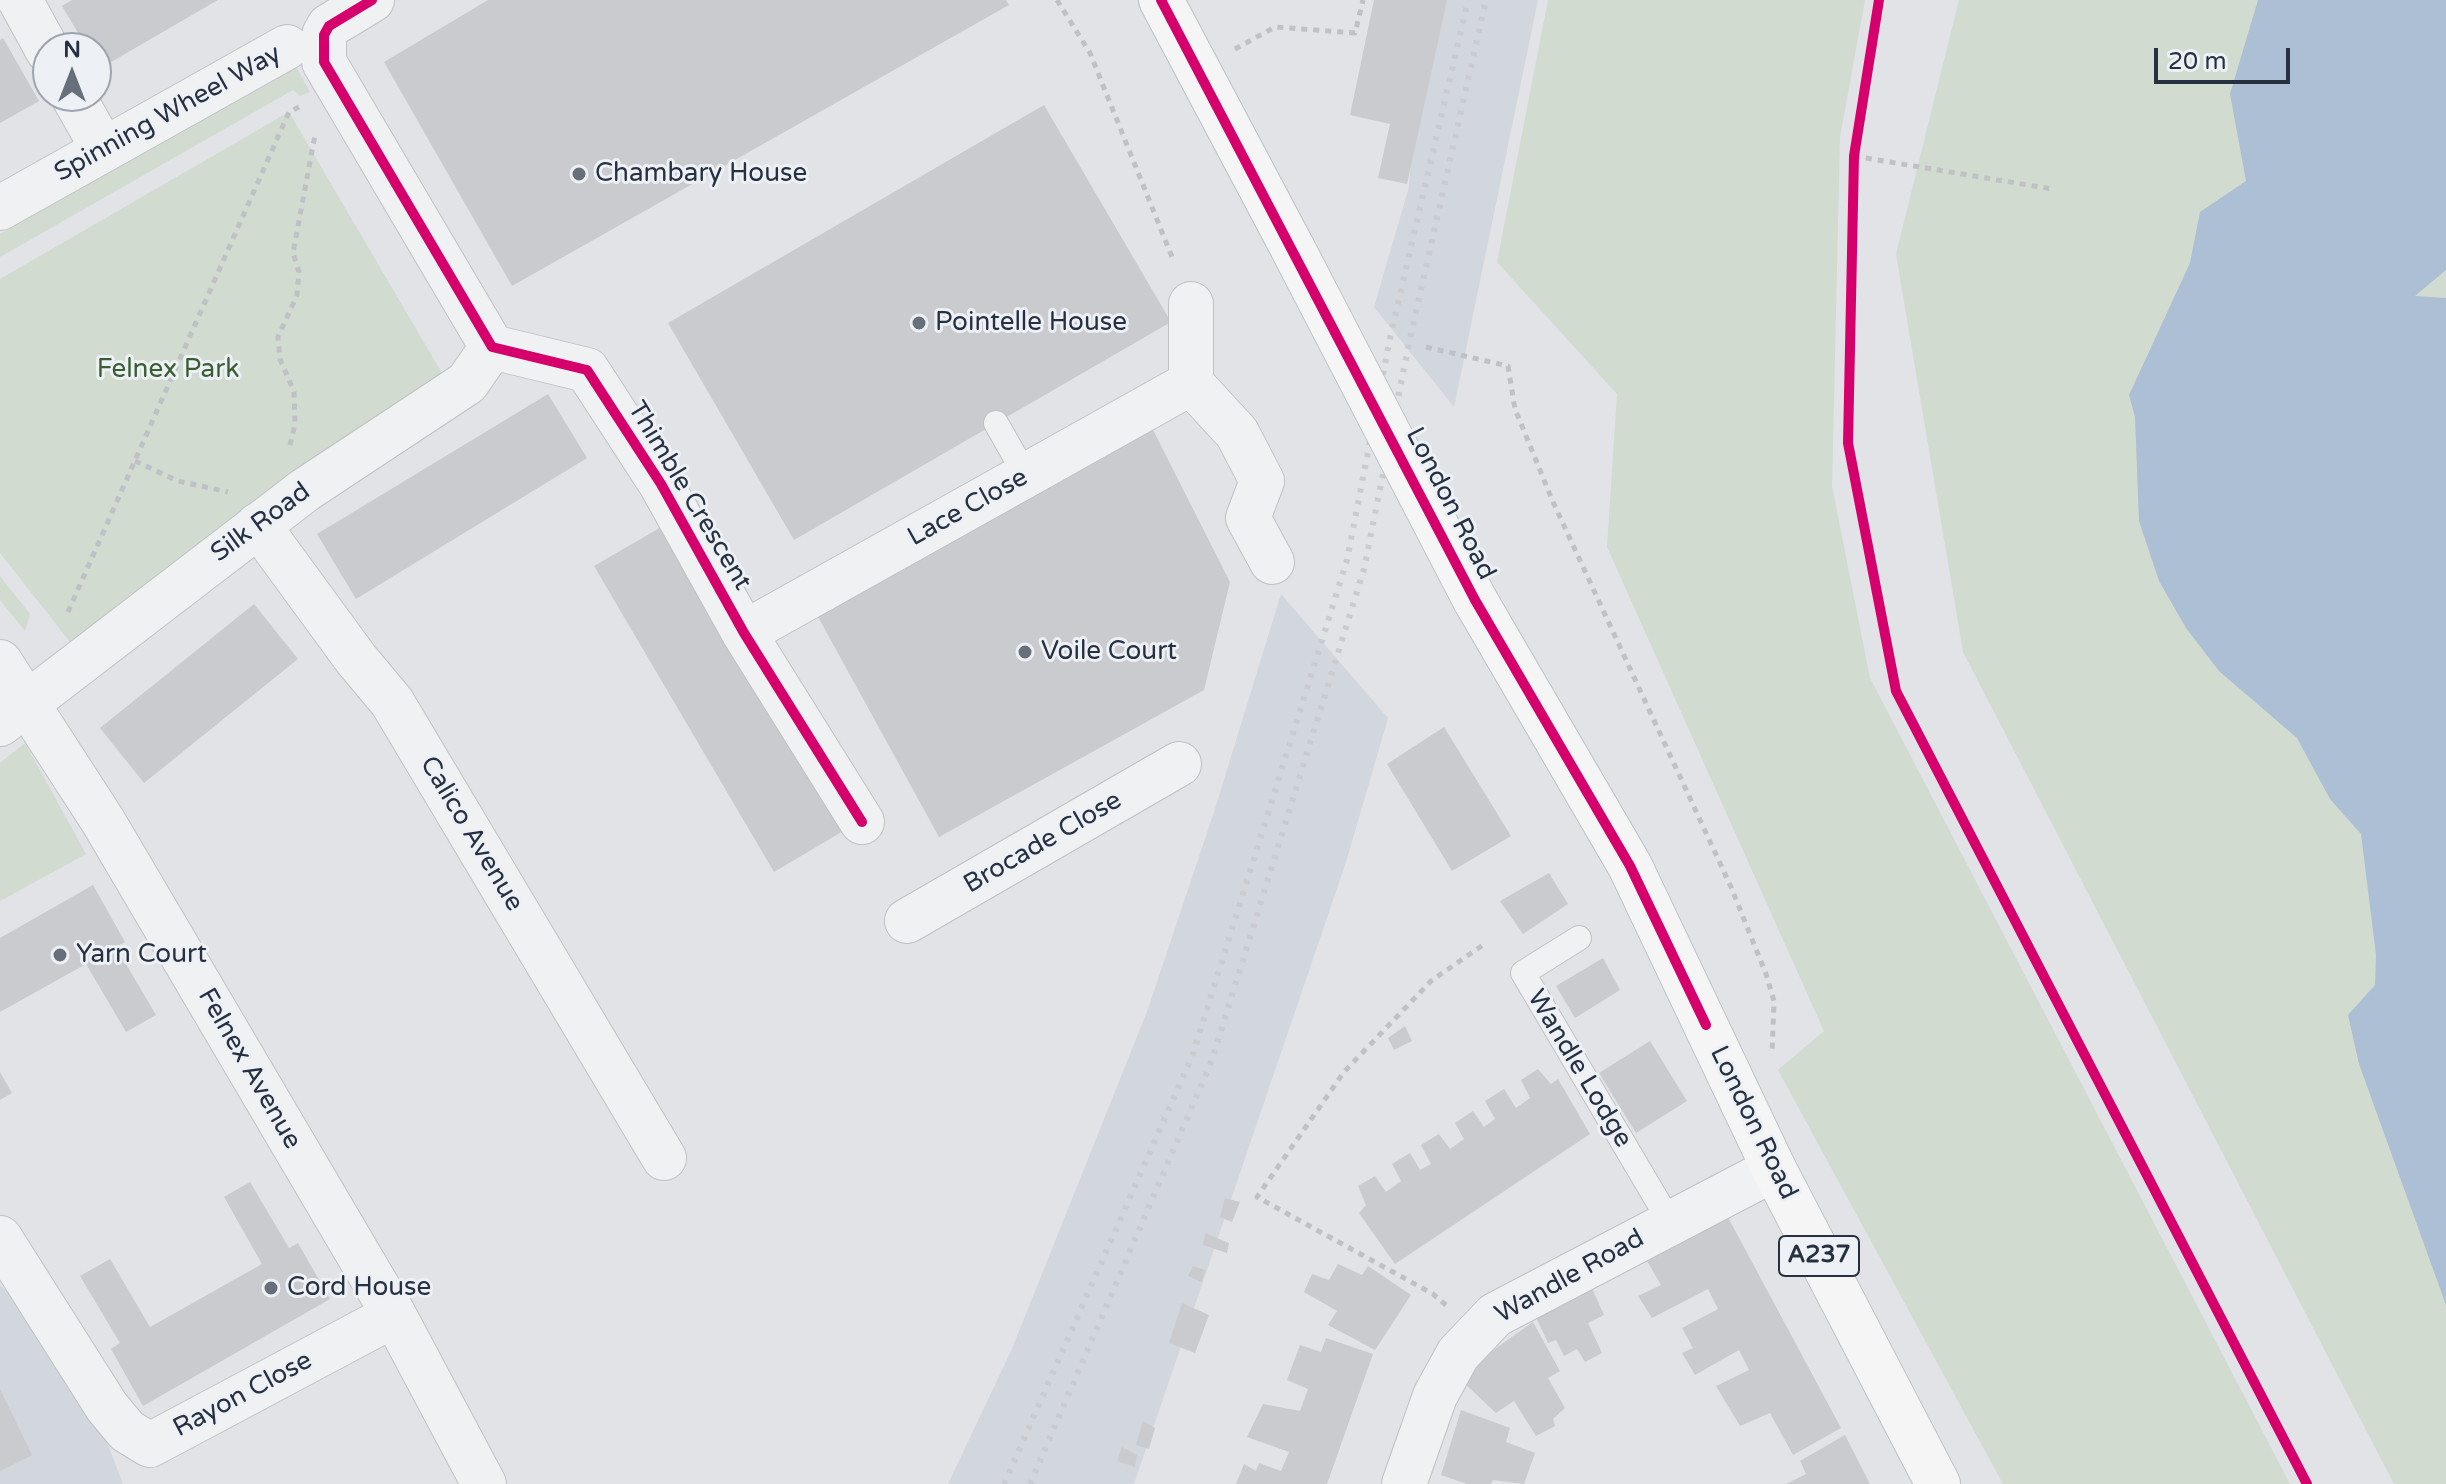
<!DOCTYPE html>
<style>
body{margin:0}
#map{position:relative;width:2446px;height:1484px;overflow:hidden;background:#e1e3e6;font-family:"Varela Round",sans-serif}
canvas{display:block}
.north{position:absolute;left:32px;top:32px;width:80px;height:80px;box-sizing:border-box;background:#edf1f6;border:2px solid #9da4ae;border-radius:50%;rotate:0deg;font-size:22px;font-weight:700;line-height:32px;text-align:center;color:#263041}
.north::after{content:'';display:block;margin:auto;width:28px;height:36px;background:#676f7b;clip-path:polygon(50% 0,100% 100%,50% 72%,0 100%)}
.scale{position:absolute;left:2154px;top:48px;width:136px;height:36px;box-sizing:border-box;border:4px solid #263041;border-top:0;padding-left:10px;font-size:24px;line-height:28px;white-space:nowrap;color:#263041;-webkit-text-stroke:6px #edf1f6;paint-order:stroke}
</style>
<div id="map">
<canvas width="2446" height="1484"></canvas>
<div class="north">N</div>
<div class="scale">20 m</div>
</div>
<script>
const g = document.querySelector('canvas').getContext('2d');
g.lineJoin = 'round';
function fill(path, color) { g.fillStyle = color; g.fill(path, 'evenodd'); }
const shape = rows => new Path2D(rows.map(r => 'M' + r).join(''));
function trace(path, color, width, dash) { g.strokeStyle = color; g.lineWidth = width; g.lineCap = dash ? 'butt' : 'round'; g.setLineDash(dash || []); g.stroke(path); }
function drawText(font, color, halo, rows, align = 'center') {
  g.font = font + ' "Varela Round",sans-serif'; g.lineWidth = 6; g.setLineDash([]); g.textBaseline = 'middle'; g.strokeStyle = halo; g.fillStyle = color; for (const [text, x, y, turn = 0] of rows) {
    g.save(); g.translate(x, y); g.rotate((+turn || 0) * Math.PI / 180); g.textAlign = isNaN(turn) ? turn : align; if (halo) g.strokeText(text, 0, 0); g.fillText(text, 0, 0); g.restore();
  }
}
const built = shape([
 [1423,0,1538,0,1454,407,1374,307,1409,187],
 [1281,594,1388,718,1346,862,1134,1484,948,1484,1011,1351,1148,1009,1214,812],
 [0,1286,64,1331,123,1484,0,1484]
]);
const green = shape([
 [1548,0,1865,0,1840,137,1832,486,1870,678,2290,1484,2003,1484,1778,1070,1824,1031,1607,547,1617,394,1497,262],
 [1959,0,2446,0,2446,1484,2394,1484,1963,652,1896,254],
 [285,60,292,60,310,92,300,96,293,90,0,257,0,234,276,79],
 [289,112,443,375,74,647,0,553,0,279],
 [0,576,30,614,25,631,0,600],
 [25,743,86,854,0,901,0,763]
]);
const water = shape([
 [2258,0,2446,0,2446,270,2415,296,2446,298,2446,1305,2359,1064,2348,1015,2375,985,2376,955,2361,834,2330,799,2297,738,2219,671,2186,628,2159,581,2139,521,2135,417,2129,395,2190,263,2200,212,2246,181,2230,94]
]);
const building = shape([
 [72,0,218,0,99,69,96,48,87,48,62,6],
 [488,0,1006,0,1009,5,512,286,384,62],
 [1374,0,1447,0,1407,184,1378,178,1390,124,1350,115],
 [3,38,39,101,0,123,0,40],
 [1044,105,1171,322,794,540,668,323],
 [548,394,587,458,356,599,317,534],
 [1151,426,1230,582,1204,690,939,837,817,615],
 [670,522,850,827,774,872,594,566],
 [254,604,298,659,144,783,100,728],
 [1444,727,1511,836,1452,871,1387,764],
 [1549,873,1568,904,1523,934,1500,901],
 [93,885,125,942,116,947,156,1015,126,1032,86,964,0,1012,0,938],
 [1603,958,1620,990,1575,1018,1556,986],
 [1405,1026,1412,1041,1394,1050,1388,1038],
 [1650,1041,1687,1101,1636,1133,1599,1073],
 [1538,1069,1551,1084,1558,1079,1590,1134,1395,1264,1359,1213,1366,1205,1358,1186,1375,1176,1386,1192,1401,1181,1392,1164,1410,1153,1420,1170,1431,1164,1421,1145,1439,1134,1450,1149,1464,1139,1455,1123,1473,1111,1484,1127,1495,1119,1485,1101,1504,1089,1516,1108,1530,1098,1521,1080],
 [0,1072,12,1093,0,1100],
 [250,1182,289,1248,298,1243,330,1299,143,1406,111,1349,120,1343,80,1276,110,1259,150,1327,262,1264,224,1197],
 [1225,1198,1240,1202,1232,1222,1220,1217],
 [1723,1208,1841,1428,1793,1455,1770,1413,1740,1426,1716,1386,1749,1370,1739,1350,1695,1375,1682,1353,1693,1348,1682,1328,1718,1309,1708,1289,1652,1318,1638,1296,1661,1285,1643,1254],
 [1205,1233,1229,1243,1227,1253,1203,1245],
 [1338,1264,1362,1275,1368,1266,1411,1295,1375,1350,1328,1325,1337,1311,1304,1292,1312,1274,1329,1280],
 [1193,1266,1205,1270,1202,1282,1188,1276],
 [1590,1284,1604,1315,1588,1323,1602,1353,1585,1362,1577,1349,1564,1356,1556,1340,1548,1343,1534,1313],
 [1182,1303,1209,1315,1195,1353,1169,1343],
 [1533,1322,1560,1371,1548,1378,1565,1408,1553,1419,1555,1426,1536,1436,1514,1401,1496,1413,1462,1381,1482,1358],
 [1326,1338,1373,1354,1327,1484,1236,1484,1244,1464,1256,1471,1259,1463,1281,1471,1289,1452,1247,1437,1263,1404,1300,1411,1308,1389,1287,1380,1300,1345,1321,1352],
 [0,1389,32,1455,0,1471],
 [1461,1410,1510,1428,1506,1442,1535,1453,1524,1484,1493,1480,1491,1484,1467,1484,1441,1475],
 [1143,1421,1155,1428,1149,1449,1136,1445],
 [1845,1435,1870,1484,1786,1484,1806,1474,1800,1461],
 [1122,1447,1137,1455,1135,1467,1117,1461]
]);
const path = shape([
 [1057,0,1090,53,1174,262],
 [1235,49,1275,27,1355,33,1363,0],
 [1854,156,2052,189],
 [1426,347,1508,366,1515,409,1553,502,1731,887,1766,974,1774,1001,1772,1054],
 [290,445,295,424,294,392,280,359,278,337,297,295,299,272,293,253,315,135],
 [135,461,178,481,228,492],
 [68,612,289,112,299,107],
 [1446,1305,1433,1294,1257,1197,1344,1072,1431,981,1483,945]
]);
const service = shape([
 [996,423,1026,476],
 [1579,938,1523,973,1670,1222]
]);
const minor = shape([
 [20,0,48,51],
 [372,0,329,26,324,35,324,62,492,347,587,370,661,484,744,633,862,822],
 [73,96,103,149],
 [0,208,287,47],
 [1191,304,1191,383],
 [258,525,356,659,392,702,664,1158],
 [744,633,1191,383,1237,433,1262,481,1248,518,1272,562],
 [0,662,103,821,394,1315,484,1484],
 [0,724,305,490,467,383,492,347],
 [907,921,1179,764],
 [0,1238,107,1407,127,1431,150,1445,394,1315],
 [1404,1484,1435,1396,1458,1354,1495,1315,1774,1169]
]);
const primary = shape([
 [1161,0,1293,249],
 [1475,600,1630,866,1774,1169,1938,1484]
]);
const rail = shape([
 [1004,1484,1193,1054,1347,560,1390,338,1468,0],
 [1030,1484,1212,1060,1364,569,1409,343,1486,0]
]);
const primaryBridge = shape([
 [1293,249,1475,600]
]);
const cycleway = shape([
 [372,0,329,26,324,35,324,62,492,347,587,370,661,484,744,633,862,822],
 [1161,0,1475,600,1630,866,1706,1025],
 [1879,0,1854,156,1848,443,1896,691,2307,1484]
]);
const markers = [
 [579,174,8,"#676f7b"],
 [919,323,8,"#676f7b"],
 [1025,652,8,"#676f7b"],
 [60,955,8,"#676f7b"],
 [271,1288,8,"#676f7b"]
];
const shields = [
 [1819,1256,80]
];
const shieldNames = [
 ["A237",1819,1256]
];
const streetNames = [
 ["Spinning Wheel Way",168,114,-29],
 ["Thimble Crescent",689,496,59],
 ["London Road",1450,504,63],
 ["Lace Close",968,508,-29],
 ["Silk Road",261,523,-36],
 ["Calico Avenue",471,834,59],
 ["Brocade Close",1043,843,-30],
 ["Felnex Avenue",249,1069,60],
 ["Wandle Lodge",1579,1069,59],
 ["London Road",1753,1123,64],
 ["Wandle Road",1570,1277,-29],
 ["Rayon Close",243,1395,-28]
];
const poiNames = [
 ["Chambary House",595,174],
 ["Pointelle House",935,323],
 ["Voile Court",1041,652],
 ["Yarn Court",76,955],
 ["Cord House",287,1288]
];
const parkNames = [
 ["Felnex Park",168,370]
];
fill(built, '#d2d6dd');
fill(green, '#d1dbd0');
fill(water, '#acbfd4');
fill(building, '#c9cbce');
trace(service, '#bfc1c4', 26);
trace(minor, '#bfc1c4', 46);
trace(primary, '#bcc0c4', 46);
trace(path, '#bfc1c6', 5, [6, 6]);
trace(service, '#f0f1f3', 24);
trace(minor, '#f0f1f3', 44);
trace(primary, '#f5f5f6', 44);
trace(rail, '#c9cbce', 6, [4, 8]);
trace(primaryBridge, '#bcc0c4', 46, []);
trace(primaryBridge, '#f5f5f6', 44);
trace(cycleway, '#d6006c', 10);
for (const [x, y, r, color] of markers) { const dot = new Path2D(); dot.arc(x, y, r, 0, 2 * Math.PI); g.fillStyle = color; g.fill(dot); trace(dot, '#edf1f6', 3); }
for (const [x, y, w] of shields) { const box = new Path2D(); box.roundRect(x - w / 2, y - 20, w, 40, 6); g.fillStyle = '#edf1f6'; g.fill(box); trace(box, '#263041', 2); }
drawText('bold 24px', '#263041', null, shieldNames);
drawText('26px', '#263041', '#edf1f6', streetNames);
drawText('26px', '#263041', '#edf1f6', poiNames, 'left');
drawText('26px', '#3a5e32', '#edf1f6', parkNames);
</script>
